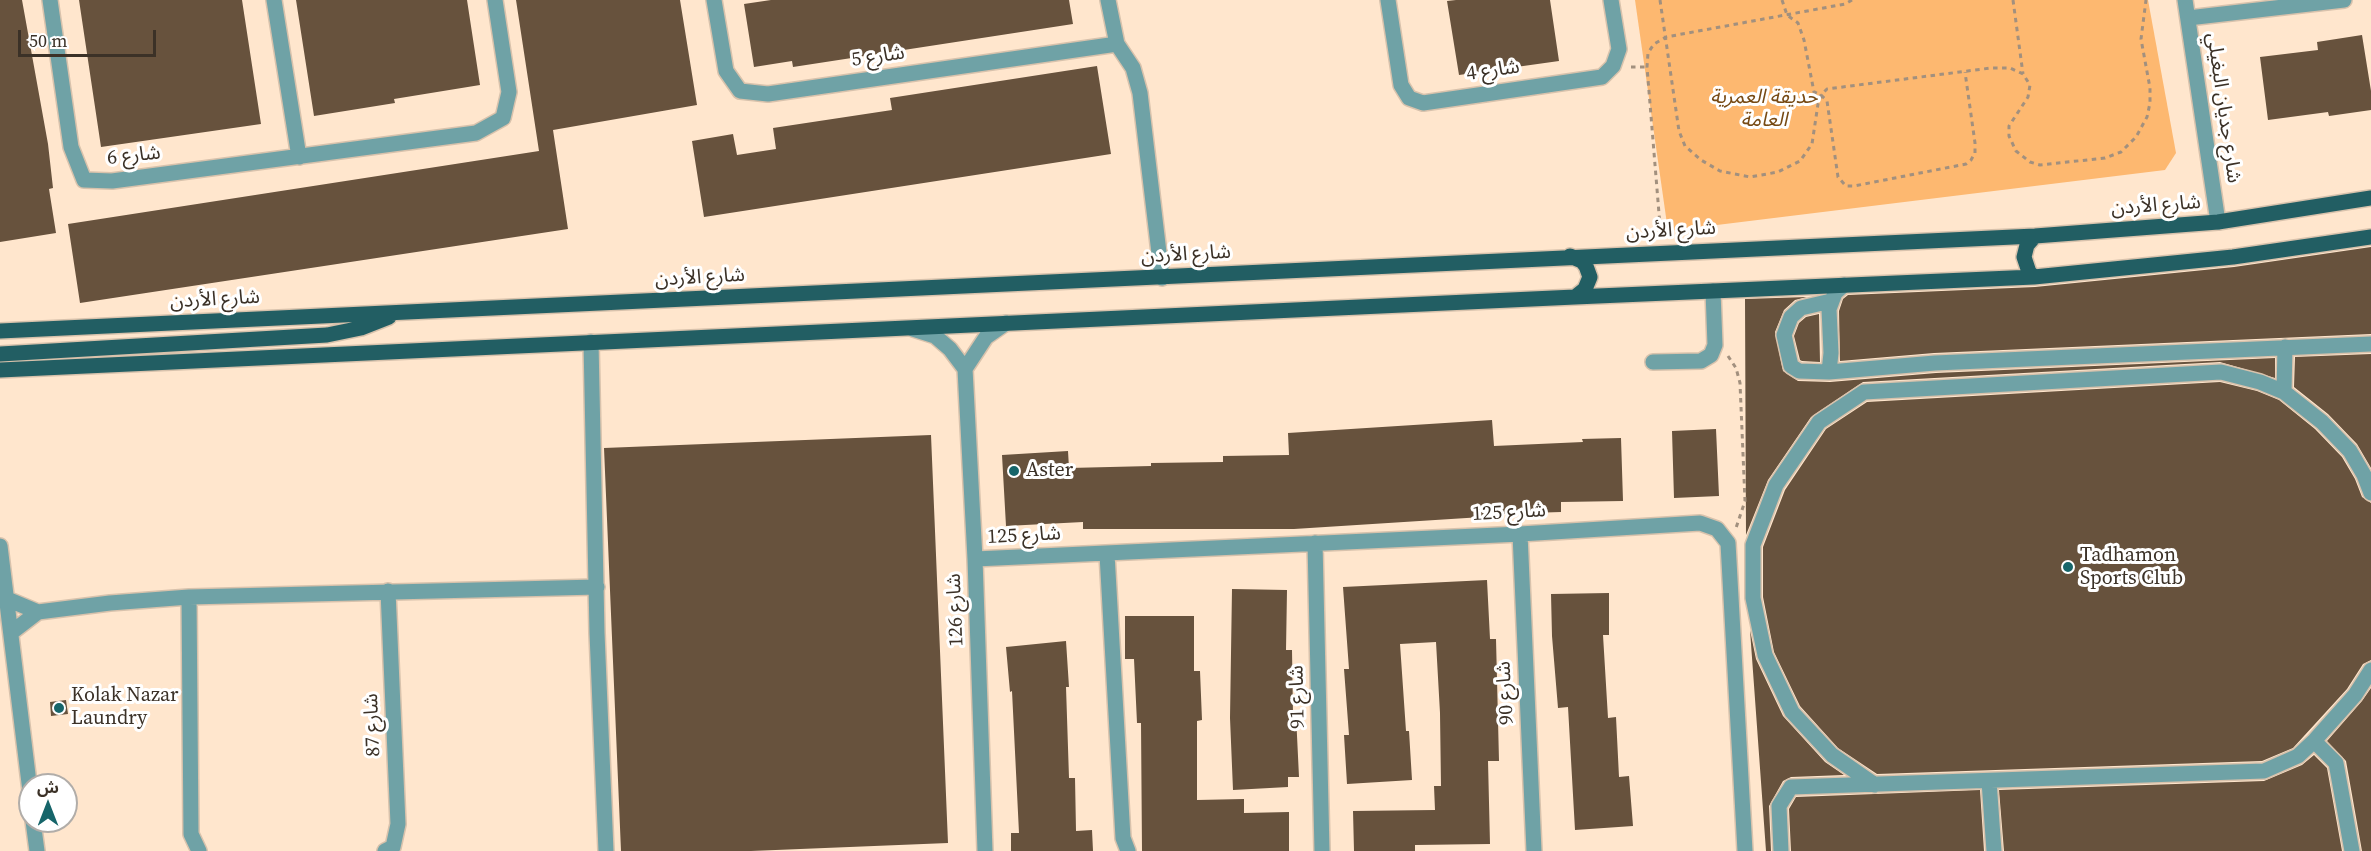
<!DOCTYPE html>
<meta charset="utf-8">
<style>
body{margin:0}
#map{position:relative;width:2371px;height:851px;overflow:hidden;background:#ffe6cd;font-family:"Source Serif 4","Noto Sans Arabic",serif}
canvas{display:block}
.north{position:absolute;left:18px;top:773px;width:60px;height:60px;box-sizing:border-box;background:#fff;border:2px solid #b1ada9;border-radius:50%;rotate:0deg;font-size:16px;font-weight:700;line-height:24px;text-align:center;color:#3b3127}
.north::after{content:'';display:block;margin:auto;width:21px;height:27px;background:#16656a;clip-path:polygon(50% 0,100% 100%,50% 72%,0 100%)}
.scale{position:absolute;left:18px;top:30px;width:138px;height:27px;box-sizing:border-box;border:3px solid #3b3127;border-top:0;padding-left:8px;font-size:18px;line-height:21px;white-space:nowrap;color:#3b3127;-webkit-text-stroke:4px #fff;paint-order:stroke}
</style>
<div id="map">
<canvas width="2371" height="851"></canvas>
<div class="north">ش</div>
<div class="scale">50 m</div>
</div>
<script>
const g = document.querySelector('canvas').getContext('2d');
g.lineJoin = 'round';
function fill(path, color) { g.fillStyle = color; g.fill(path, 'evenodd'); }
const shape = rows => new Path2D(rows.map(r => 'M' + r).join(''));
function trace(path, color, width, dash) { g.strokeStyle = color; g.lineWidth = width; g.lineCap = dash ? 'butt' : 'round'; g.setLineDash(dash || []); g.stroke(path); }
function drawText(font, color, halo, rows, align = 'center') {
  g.font = font + ' "Source Serif 4","Noto Sans Arabic",serif'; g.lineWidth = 6; g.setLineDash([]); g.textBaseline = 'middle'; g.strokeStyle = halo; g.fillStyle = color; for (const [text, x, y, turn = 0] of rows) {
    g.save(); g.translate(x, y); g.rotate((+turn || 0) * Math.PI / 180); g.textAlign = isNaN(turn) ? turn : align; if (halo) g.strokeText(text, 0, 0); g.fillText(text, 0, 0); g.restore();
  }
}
const green = shape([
 [1635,0,2148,0,2176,153,2165,170,1668,231]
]);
const building = shape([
 [0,0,22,0,48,144,53,188,49,189,56,233,0,242],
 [79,0,242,0,261,124,101,147],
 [296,0,467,0,480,85,394,99,395,103,314,116],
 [516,0,680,0,697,105,553,130,568,229,80,303,68,224,539,151],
 [771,0,1069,0,1073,24,793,67,792,61,754,67,744,4],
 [1456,0,1550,0,1559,61,1459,75,1447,1],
 [2362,35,2371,91,2371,110,2329,116,2328,112,2268,120,2260,57,2318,50,2317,42],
 [1097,66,1111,154,704,217,692,141,733,134,737,155,776,149,773,128,892,110,890,98],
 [2371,247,2371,334,1934,353,1840,361,1839,311,1843,299,1848,295,2035,287,2234,267],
 [1807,297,1795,300,1784,310,1775,332,1783,371,1798,381,1830,382,1936,373,2275,358,2275,378,2220,362,1863,382,1811,417,1768,480,1746,535,1745,299],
 [1819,314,1820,362,1802,361,1800,360,1794,336,1799,323,1806,317],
 [2371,354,2371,468,2357,444,2328,414,2294,387,2295,357],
 [2220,382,2257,391,2279,400,2315,429,2342,457,2355,479,2362,497,2371,503,2371,660,2363,664,2347,689,2293,748,2262,761,1877,774,1838,748,1800,706,1774,652,1763,597,1763,547,1785,490,1826,429,1867,402],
 [1492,420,1494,446,1583,442,1582,439,1621,438,1623,501,1561,502,1561,512,1498,514,1498,516,1294,529,1083,529,1083,522,1006,526,1002,455,1068,451,1069,468,1151,466,1151,463,1223,462,1223,456,1289,455,1288,433],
 [1716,429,1719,496,1674,498,1672,431],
 [931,435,948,843,751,851,621,851,604,448],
 [1487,580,1490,639,1496,639,1499,761,1488,761,1490,844,1415,845,1415,851,1354,851,1353,811,1435,810,1434,786,1441,786,1440,713,1436,642,1400,644,1406,731,1409,731,1412,780,1347,784,1344,735,1349,735,1344,669,1349,669,1343,587],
 [1232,589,1287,590,1286,650,1292,650,1293,715,1296,715,1299,777,1288,777,1288,787,1233,790,1230,718],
 [1609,593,1609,635,1603,635,1608,718,1616,717,1619,777,1629,776,1633,826,1575,830,1568,707,1558,708,1552,636,1551,594],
 [1125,616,1194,616,1194,671,1200,671,1202,720,1197,721,1197,800,1244,799,1244,813,1289,812,1289,851,1142,851,1141,723,1137,723,1134,659,1125,659],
 [1750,630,1756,659,1783,716,1825,762,1844,775,1791,777,1783,781,1769,806,1771,851,1766,851],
 [1066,641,1069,687,1066,687,1069,778,1075,778,1076,831,1092,830,1093,851,1011,851,1011,833,1019,833,1012,691,1010,692,1006,647],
 [2371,688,2371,851,2362,851,2346,761,2327,741,2362,701],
 [66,700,68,714,51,716,50,702],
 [2314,755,2327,768,2342,851,2004,851,1999,790,2264,781,2302,765],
 [1980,790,1984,851,1791,851,1789,809,1796,797]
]);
const path = shape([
 [1660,0,1679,131,1685,146,1701,160,1720,171,1750,177,1778,172,1800,161,1812,144,1818,104,1821,95,1827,89,1991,68,2010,68,2023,74,2030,85,2028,97,2009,126,2009,136,2016,151,2030,162,2040,165,2105,158,2121,152,2136,137,2147,117,2150,103,2150,88,2141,39,2146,0],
 [1782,0,1787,15,1798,23,1804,40,1814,92,1821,95,1827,101,1838,177,1846,186,1854,186,1966,164,1971,160,1975,153,1975,143,1965,72],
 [2013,0,2023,74],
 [1631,67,1647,67],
 [1661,238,1647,67,1648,53,1654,44,1666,37,1845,4,1852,0],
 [1728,356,1736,368,1740,383,1745,501,1736,528]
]);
const minor = shape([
 [50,0,71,147,84,180,112,181,476,133,503,118,509,92,495,0],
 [274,0,299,157],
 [714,0,726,71,740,91,768,94,1117,44],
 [1108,0,1117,44,1133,68,1140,93,1162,278],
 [1388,0,1401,85,1409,98,1423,103,1602,77,1613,66,1619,49,1611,0],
 [2185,0,2218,222],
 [2188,18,2344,0],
 [1844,285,1835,293,1829,309,1831,353,1829,372,1935,363,2371,344],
 [913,329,935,336,950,349,965,369,975,559,985,851],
 [591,342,597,633,606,851],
 [2285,347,2284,392,2322,422,2350,451,2364,475,2371,493],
 [1653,362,1701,361,1711,355,1715,345,1713,291],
 [965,369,986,337,1006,323],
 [1829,372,1799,371,1791,366,1784,335,1791,317,1801,308,1831,301],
 [1520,534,1534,851],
 [1315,543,1322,851],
 [0,546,30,791],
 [1107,554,1123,838,1128,851],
 [975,559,1520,534,1700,523,1717,529,1728,543,1745,851],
 [189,597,191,834,199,851],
 [7,599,38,612],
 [12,632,38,612,110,603,189,597,597,587],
 [2314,741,2336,763,2352,851],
 [1989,781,1994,851],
 [1875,785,1832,755,1792,712,1765,655,1753,598,1753,545,1776,485,1819,422,1864,392,2221,372,2260,382,2284,392],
 [33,821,37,851],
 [385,851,393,847,398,824,388,591],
 [1781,851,1779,806,1791,787,2264,771,2298,756,2314,741,2355,695,2371,670]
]);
const major = shape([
 [1570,256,1582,261,1586,266,1590,277,1585,289,1575,297],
 [2034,277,2029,272,2024,257,2027,245,2035,236],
 [0,331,2035,236,2218,222,2371,198],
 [0,354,327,335,361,328,389,317],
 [0,370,1575,297,2034,277,2233,257,2371,237]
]);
const markers = [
 [1014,471,6,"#16656a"],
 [2068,567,6,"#16656a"],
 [59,708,6,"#16656a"]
];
const streetNames = [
 ["شارع 5",878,57,-8],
 ["شارع 4",1493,71,-8],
 ["شارع جديان البغيلي",2223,108,82],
 ["شارع 6",134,156,-6],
 ["شارع الأردن",2156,206,-4],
 ["شارع الأردن",1671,231,-3],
 ["شارع الأردن",1186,255,-3],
 ["شارع الأردن",700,278,-3],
 ["شارع الأردن",215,300,-3],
 ["شارع 125",1509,513,-3],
 ["شارع 125",1024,536,-3],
 ["شارع 126",956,610,-92],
 ["شارع 90",1506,693,-93],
 ["شارع 91",1298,697,-91],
 ["شارع 87",373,725,-92]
];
const parkNames = [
 ["حديقة العمرية",1764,98],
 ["العامة",1764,121]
];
const poiNames = [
 ["Aster",1026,471],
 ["Tadhamon",2080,556],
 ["Sports Club",2080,579],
 ["Kolak Nazar",71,696],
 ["Laundry",71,719]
];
fill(green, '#fdb870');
fill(building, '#67523d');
trace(minor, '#d8c2ac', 18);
trace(major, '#d8c2ac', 18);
trace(path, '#a2907e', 3, [4.5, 4.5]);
trace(minor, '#6fa2a6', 15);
trace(major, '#225e63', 15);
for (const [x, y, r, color] of markers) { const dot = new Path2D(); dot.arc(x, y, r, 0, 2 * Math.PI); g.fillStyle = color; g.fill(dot); trace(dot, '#fff', 2); }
drawText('20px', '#3b3127', '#fff', streetNames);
drawText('italic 20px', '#774a14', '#fff', parkNames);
drawText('20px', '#3b3127', '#fff', poiNames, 'left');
</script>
